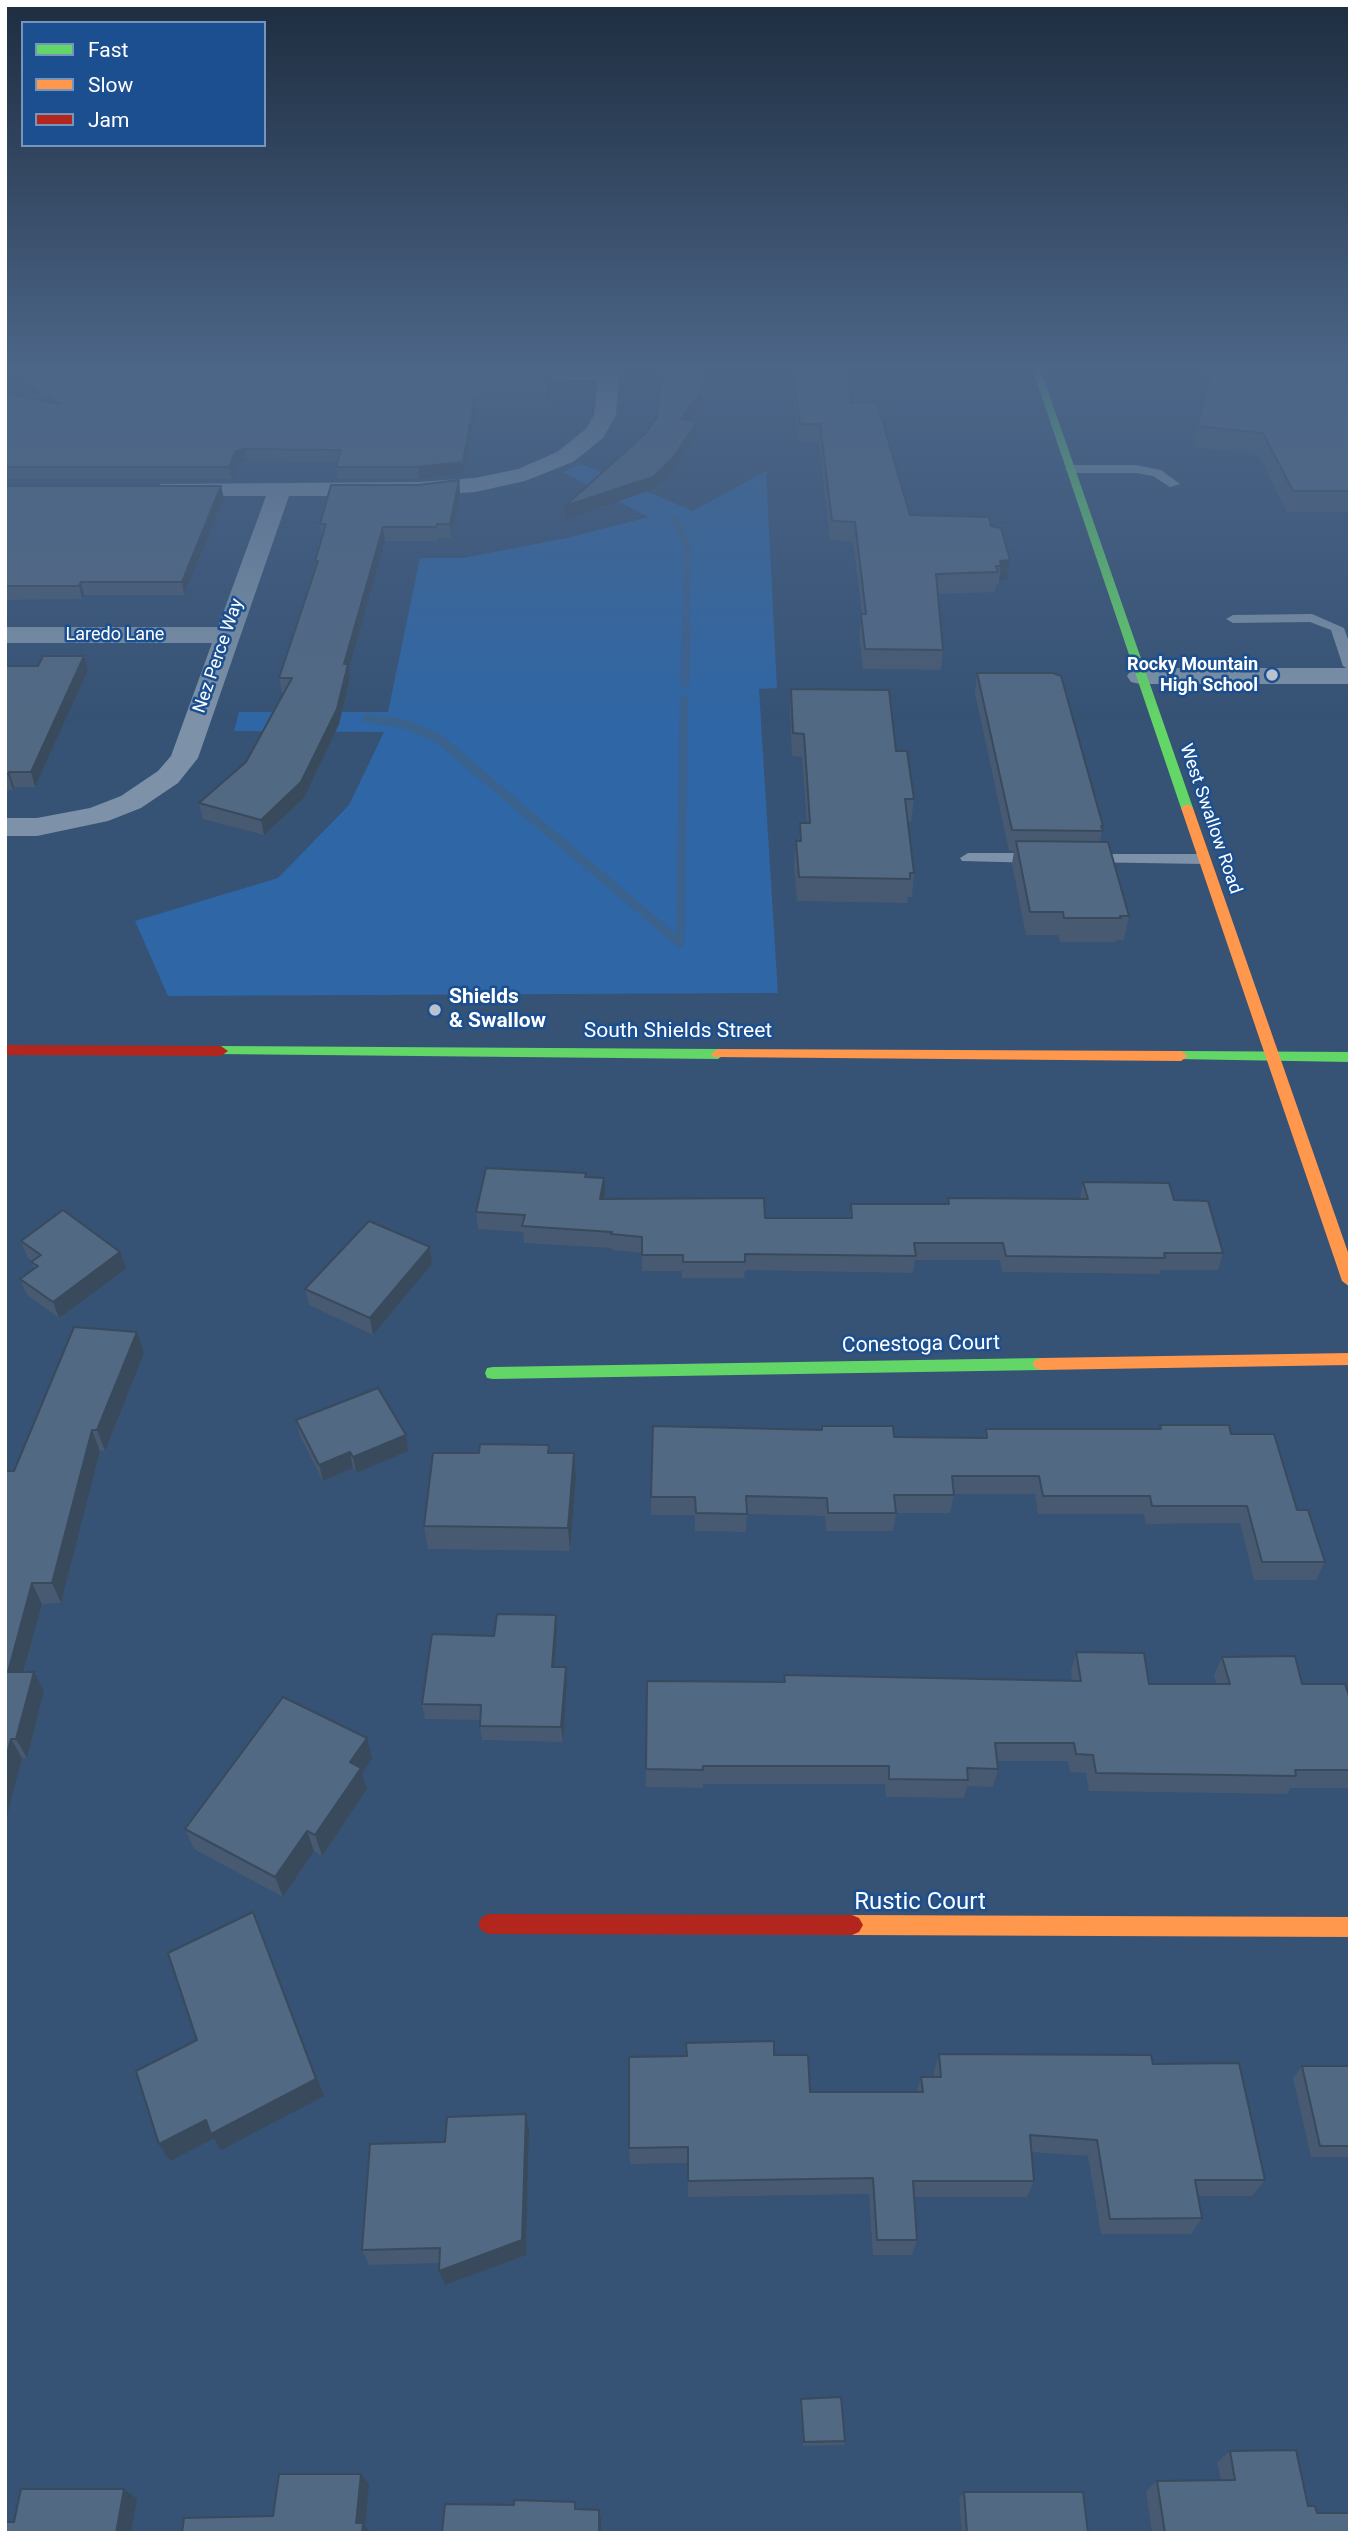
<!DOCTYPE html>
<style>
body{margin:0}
#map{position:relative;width:1355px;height:2538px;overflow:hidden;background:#365274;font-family:Roboto,sans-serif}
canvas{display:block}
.frame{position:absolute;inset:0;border:7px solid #fff;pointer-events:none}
.legend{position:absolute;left:21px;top:21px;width:245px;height:126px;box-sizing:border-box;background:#1b4f8f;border:2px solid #7695bc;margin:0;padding:9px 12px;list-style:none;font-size:21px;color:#fff}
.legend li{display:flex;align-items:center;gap:14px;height:35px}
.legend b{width:35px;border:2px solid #7695bc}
</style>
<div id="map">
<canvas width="1355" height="2538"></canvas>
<div class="frame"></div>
<ul class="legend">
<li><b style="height:9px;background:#63d668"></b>Fast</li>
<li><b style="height:9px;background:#ff974d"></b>Slow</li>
<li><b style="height:9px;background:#b3261e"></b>Jam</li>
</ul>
</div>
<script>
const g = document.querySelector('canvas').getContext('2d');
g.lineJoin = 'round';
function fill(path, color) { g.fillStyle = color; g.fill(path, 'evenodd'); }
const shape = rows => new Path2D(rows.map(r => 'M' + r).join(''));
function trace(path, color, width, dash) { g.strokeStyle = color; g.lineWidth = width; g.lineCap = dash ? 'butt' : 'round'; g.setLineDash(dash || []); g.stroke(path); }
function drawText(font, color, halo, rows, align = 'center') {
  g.font = font + ' Roboto,sans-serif'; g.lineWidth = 5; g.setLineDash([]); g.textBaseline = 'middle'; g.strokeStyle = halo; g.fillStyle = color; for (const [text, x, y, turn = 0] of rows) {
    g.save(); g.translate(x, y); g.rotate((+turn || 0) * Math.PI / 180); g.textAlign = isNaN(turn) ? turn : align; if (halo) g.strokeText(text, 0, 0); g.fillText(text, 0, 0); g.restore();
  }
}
const green = shape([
 [581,464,693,511,766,471,777,688,759,689,778,993,168,996,135,921,278,878,349,805,384,732,234,731,239,712,388,712,420,558,463,558,567,538,648,517,563,472]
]);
const streamFar1 = shape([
 [675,519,687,544,686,628]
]);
const stream = shape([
 [685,683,686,626],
 [367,718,405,724,438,738,680,943,684,699]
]);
const lane = shape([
 [1136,465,1161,470,1180,484,1170,487,1153,476,1136,473,1071,473,1065,469,1071,465,1136,465],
 [1312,614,1344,628,1350,645,1350,670,1343,666,1331,630,1310,622,1233,623,1226,619,1233,615,1312,614],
 [968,853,1040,853,1048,858,1040,863,962,861,960,858,968,853],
 [1086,854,1203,854,1211,859,1203,864,1080,862,1078,859,1080,856,1086,854]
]);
const street = shape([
 [497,368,620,368,616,415,603,438,573,462,525,481,475,492,419,496,289,496,198,758,178,783,141,808,108,821,37,836,5,836,5,818,37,818,90,808,121,796,158,771,171,756,212,643,5,643,5,627,218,627,266,496,168,496,160,494,157,489,160,484,419,482,475,478,518,469,557,452,586,429,594,415,598,380,490,378,487,374,490,370,497,368],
 [1140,668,1350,668,1350,684,1140,684,1131,682,1127,676,1131,670,1140,668]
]);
const fast = shape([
 [1032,368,1040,368,1193,808,1191,811,1187,812,1181,808,1032,368],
 [221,1046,718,1049,725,1054,718,1059,216,1054,214,1051,216,1048,221,1046],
 [1181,1051,1350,1052,1350,1062,1176,1059,1174,1056,1181,1051],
 [1041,1358,1047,1360,1049,1364,1047,1368,1041,1370,493,1379,487,1378,485,1373,487,1368,493,1367,1041,1358]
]);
const slow = shape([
 [1187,804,1193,808,1350,1258,1350,1287,1342,1281,1181,808,1187,804],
 [718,1049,1181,1051,1188,1056,1181,1061,713,1057,711,1054,718,1049],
 [1350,1353,1350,1365,1041,1370,1035,1368,1033,1364,1035,1360,1041,1358,1350,1353],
 [852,1915,1350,1917,1350,1937,852,1935,845,1932,841,1925,845,1918,852,1915]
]);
const jam = shape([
 [5,1045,221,1046,228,1051,221,1056,5,1055,5,1045],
 [489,1914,852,1915,859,1918,863,1925,859,1932,852,1935,489,1934,482,1931,478,1924,482,1917,489,1914]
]);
const wall = shape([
 [656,368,703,368,703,400,689,420,697,421,697,433,673,471,654,489,566,519,565,506,646,433,657,417,661,380,656,380],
 [790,368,846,368,851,403,910,515,991,526,1007,580,999,581,998,585,996,585,995,592,938,594,943,650,941,670,863,669,859,635,862,614,853,542,830,540,819,442,799,442],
 [1201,368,1350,368,1350,512,1287,512,1258,454,1192,447,1205,398],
 [5,370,551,370,551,383,548,406,482,406,481,409,476,409,464,474,419,479,338,479,336,467,338,462,248,461,238,463,232,479,5,479,5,394,31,399,5,385],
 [459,480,460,494,451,538,438,538,437,541,385,541,349,668,350,678,339,724,304,798,264,835,203,819,199,803,246,762,284,693,282,693,279,678,316,567,315,561,322,538,320,524,418,485],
 [5,486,221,486,224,499,184,595,84,595,82,599,5,600],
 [84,656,88,670,35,787,14,787,13,790,5,790,5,666,38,666],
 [977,673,1103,826,1100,842,1129,916,1124,940,1116,940,1116,942,1060,942,1058,935,1026,935,1012,864,1014,851,1009,851,975,693],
 [791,689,896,751,914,799,911,822,908,822,914,873,912,897,908,897,907,903,797,901,794,865,796,841,799,841,800,823,807,823,802,757,792,756,790,712],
 [586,1177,605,1194,604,1199,765,1218,850,1218,851,1204,947,1204,948,1198,1080,1199,1083,1182,1174,1200,1223,1253,1218,1270,1161,1270,1160,1274,1002,1272,1000,1260,915,1260,913,1273,745,1270,744,1278,682,1278,682,1271,642,1271,642,1253,612,1250,612,1248,524,1243,523,1232,478,1229,476,1212],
 [21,1241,126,1269,59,1318,27,1295,20,1279,34,1269,31,1262,32,1261,27,1257],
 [430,1247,432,1264,373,1335,309,1305,305,1289],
 [144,1353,105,1451,100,1451,61,1603,42,1604,24,1672,44,1691,27,1758,22,1758,5,1824,14,1471],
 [296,1420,408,1451,356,1473,353,1468,323,1481,300,1436],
 [1160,1425,1231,1434,1297,1510,1325,1562,1316,1580,1254,1580,1240,1523,1146,1524,1144,1514,1038,1514,1035,1494,954,1494,950,1513,896,1513,893,1531,826,1531,825,1516,747,1514,746,1532,695,1531,695,1515,651,1515,651,1497,821,1430,822,1426,894,1437,984,1438,986,1429,1159,1429],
 [549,1445,549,1453,574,1453,576,1477,570,1551,428,1549,424,1526,479,1453],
 [556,1615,557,1631,554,1667,567,1683,563,1742,482,1740,480,1726,480,1720,425,1719,422,1704],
 [1076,1652,1149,1684,1216,1684,1214,1675,1222,1657,1350,1699,1350,1788,1290,1788,1287,1794,1089,1791,1086,1773,1070,1772,1068,1761,997,1761,998,1769,993,1787,967,1786,964,1798,886,1797,885,1784,703,1784,703,1788,646,1787,646,1769,784,1682,784,1675,1072,1680,1071,1671],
 [372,1759,362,1774,367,1789,322,1856,314,1851,283,1897,194,1849,185,1829],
 [686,2043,774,2055,810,2092,917,2092,921,2077,934,2077,934,2072,939,2054,1153,2064,1265,2180,1252,2196,1198,2196,1202,2218,1191,2234,1101,2234,1088,2156,1031,2152,1034,2181,1027,2197,914,2197,917,2240,912,2255,873,2255,869,2194,688,2197,688,2163,630,2164,629,2148,686,2056],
 [1302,2066,1350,2066,1350,2157,1311,2157,1293,2078],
 [529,2131,526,2255,445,2285,440,2263,369,2265,362,2250,445,2142],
 [801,2399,845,2441,844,2445,803,2446,800,2403],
 [1230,2451,1317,2513,1350,2533,1152,2533,1146,2491,1157,2481,1221,2480,1217,2462],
 [964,2492,1088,2533,962,2533,959,2499]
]);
const shadedWall = shape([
 [551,370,551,383,548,406,547,394],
 [703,388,703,400,681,431,681,419],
 [475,397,476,409,464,474,419,479,418,467],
 [697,421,697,433,673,471,654,489,566,519,565,506],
 [245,449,248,461,238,463,232,479,229,467,236,451],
 [459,480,460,494,451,538,450,524],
 [221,486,224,499,184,595,182,582],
 [383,527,385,541,349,668,350,678,339,724,304,798,264,835,261,820,344,664],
 [1010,560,1007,580,999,581,1001,566,1000,561],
 [81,582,84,595,82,599,79,586],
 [84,656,88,670,35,787,31,772],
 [9,772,14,787,13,790,8,774],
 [604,1178,605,1194,600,1216,600,1199],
 [430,1247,432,1264,373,1335,370,1318],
 [120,1252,126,1269,59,1318,53,1302],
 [137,1332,144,1353,105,1451,97,1430],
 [92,1430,100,1451,61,1603,52,1583],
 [406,1435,408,1451,356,1473,353,1457],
 [350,1452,353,1468,323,1481,319,1465],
 [574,1453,576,1477,570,1551,568,1528],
 [32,1583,42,1604,18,1692,8,1672],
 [556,1615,557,1631,553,1682,552,1667],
 [566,1667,567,1683,563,1742,561,1727],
 [34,1672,44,1691,27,1758,16,1739],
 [367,1738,372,1759,362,1774,367,1789,322,1856,315,1835,350,1762],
 [11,1739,22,1758,5,1824,5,1761],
 [307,1831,314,1851,283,1897,275,1877],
 [253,1912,324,2096,221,2150,214,2138,170,2161,159,2144],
 [526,2114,529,2131,526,2255,445,2285,439,2271],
 [361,2474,369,2484,365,2526,370,2532,362,2533,356,2523],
 [124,2489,137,2499,131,2533,116,2533],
 [599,2510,601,2520,601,2533,599,2533]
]);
const building = shape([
 [656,368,703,368,703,388,681,419,697,421,673,458,653,477,565,506,646,433,657,417,662,368,656,368],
 [793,368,846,368,851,403,877,403,910,515,989,517,991,526,1001,528,1010,560,1000,561,1001,566,996,566,998,572,936,574,943,650,865,649,861,614,866,614,855,522,832,521,820,424,800,424,793,368],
 [1208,368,1350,368,1350,491,1293,491,1263,433,1197,426,1209,381,1208,368],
 [5,370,551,370,547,394,481,393,480,397,475,397,463,462,418,467,336,467,341,450,245,449,236,451,229,467,5,467,5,394,60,404,5,375,5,370],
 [459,480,450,524,437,524,436,527,383,527,344,664,348,664,337,709,301,782,261,820,199,803,246,762,292,678,279,678,318,561,315,561,326,524,320,524,331,485,418,485,459,480],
 [5,486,221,486,182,582,81,582,79,586,5,586,5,486],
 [43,656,84,656,31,772,9,772,8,774,5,774,5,666,38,666,43,656],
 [977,673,1053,673,1061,676,1103,826,1101,826,1103,831,1012,830,977,673],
 [791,689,889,690,896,751,907,751,914,799,905,799,914,873,910,873,910,879,799,877,796,841,801,841,800,823,810,823,804,734,793,733,791,689],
 [1016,841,1108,842,1129,916,1120,916,1121,918,1064,918,1063,912,1030,912,1016,841],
 [486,1168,586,1173,585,1177,604,1178,600,1199,764,1198,765,1218,852,1218,851,1204,949,1204,948,1198,1088,1199,1083,1182,1169,1183,1174,1200,1208,1201,1223,1253,1164,1253,1165,1258,1006,1256,1003,1243,914,1243,916,1256,745,1254,745,1262,683,1262,683,1255,642,1255,642,1237,611,1234,612,1232,522,1226,525,1215,476,1212,486,1168],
 [63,1210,120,1252,53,1302,20,1279,38,1266,31,1262,41,1255,21,1241,63,1210],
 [369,1221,430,1247,370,1318,305,1289,369,1221],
 [74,1327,137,1332,97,1430,92,1430,52,1583,32,1583,8,1672,34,1672,16,1739,11,1739,5,1761,5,1474,6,1471,14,1471,74,1327],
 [378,1388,406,1435,353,1457,350,1452,319,1465,296,1420,378,1388],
 [1160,1425,1229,1425,1231,1434,1274,1434,1297,1510,1308,1510,1325,1562,1262,1562,1247,1506,1152,1506,1150,1496,1043,1496,1039,1476,952,1476,954,1495,894,1495,896,1513,828,1513,827,1498,746,1496,747,1514,696,1513,695,1497,651,1497,653,1426,822,1430,822,1426,893,1426,894,1437,987,1438,986,1429,1161,1429,1160,1425],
 [480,1444,549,1445,548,1453,574,1453,568,1528,424,1526,433,1453,479,1453,480,1444],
 [497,1614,556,1615,552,1667,566,1667,561,1727,480,1726,481,1705,422,1704,432,1634,494,1636,497,1614],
 [1076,1652,1144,1653,1149,1684,1230,1684,1222,1657,1295,1656,1302,1684,1345,1684,1350,1699,1350,1770,1295,1770,1296,1776,1096,1773,1093,1755,1076,1754,1074,1743,995,1743,998,1769,967,1768,968,1780,889,1779,889,1766,703,1766,703,1770,646,1769,647,1681,785,1682,784,1675,1081,1681,1076,1652],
 [283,1697,367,1738,350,1762,361,1768,315,1835,307,1831,275,1877,185,1829,283,1697],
 [253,1912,316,2079,211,2134,206,2120,159,2144,136,2071,197,2040,168,1953,253,1912],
 [774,2041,774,2055,808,2055,810,2092,923,2092,921,2077,941,2077,939,2054,1151,2055,1153,2064,1239,2063,1265,2180,1195,2180,1202,2218,1110,2219,1097,2140,1030,2135,1034,2181,913,2181,917,2240,877,2240,873,2178,688,2181,688,2147,629,2148,629,2057,687,2056,686,2043,774,2041],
 [1302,2066,1350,2066,1350,2146,1320,2146,1302,2066],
 [526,2114,522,2240,439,2271,440,2248,362,2250,370,2144,445,2142,447,2117,526,2114],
 [841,2397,845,2441,804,2442,801,2399,841,2397],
 [1296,2450,1308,2506,1315,2506,1317,2513,1350,2513,1350,2533,1165,2533,1157,2481,1235,2480,1230,2451,1296,2450],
 [279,2474,361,2474,356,2523,363,2523,362,2533,182,2533,184,2518,273,2516,279,2474],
 [21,2489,124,2489,116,2533,5,2533,5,2522,14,2522,21,2489],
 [964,2492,1083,2492,1088,2533,967,2533,964,2492],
 [514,2500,575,2502,575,2509,599,2510,599,2533,442,2533,445,2504,514,2505,514,2500]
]);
const markers = [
 [1272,675,7,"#b9c2ce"],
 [435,1010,7,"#b9c2ce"]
];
const farStreetnames = [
 ["Laredo Lane",115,635],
 ["Nez Perce Way",219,656,-71],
 ["West Swallow Road",1210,819,71]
];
const farPoinames = [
 ["Rocky Mountain",1258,665],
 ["High School",1258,686]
];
const poiNames = [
 ["Shields",449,998],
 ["& Swallow",449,1022]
];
const streetNames = [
 ["South Shields Street",678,1032],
 ["Conestoga Court",921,1345,-1]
];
const nearStreetnames = [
 ["Rustic Court",920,1903]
];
fill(green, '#2f66a5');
trace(streamFar1, '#3b618d', 7);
trace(stream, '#3b618d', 9);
fill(lane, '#7d92a8');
fill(street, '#7d92a8');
fill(fast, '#63d668');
fill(slow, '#ff974d');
fill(jam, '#b3261e');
fill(wall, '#475a72');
fill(shadedWall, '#394a5c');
fill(building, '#526984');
trace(building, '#394a5c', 2);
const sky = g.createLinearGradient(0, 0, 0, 723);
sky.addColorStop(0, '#1e2d40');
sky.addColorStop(0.51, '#4c6688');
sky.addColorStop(1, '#4c668800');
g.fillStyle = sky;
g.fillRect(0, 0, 1355, 723);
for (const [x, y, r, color] of markers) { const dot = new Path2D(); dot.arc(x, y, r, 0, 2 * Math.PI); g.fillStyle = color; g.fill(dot); trace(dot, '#1b4f8f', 2.5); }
drawText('18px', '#fff', '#1b4f8f', farStreetnames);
drawText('bold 18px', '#fff', '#1b4f8f', farPoinames, 'right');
drawText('bold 21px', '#fff', '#1b4f8f', poiNames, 'left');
drawText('21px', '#fff', '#1b4f8f', streetNames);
drawText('24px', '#fff', '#1b4f8f', nearStreetnames);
</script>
